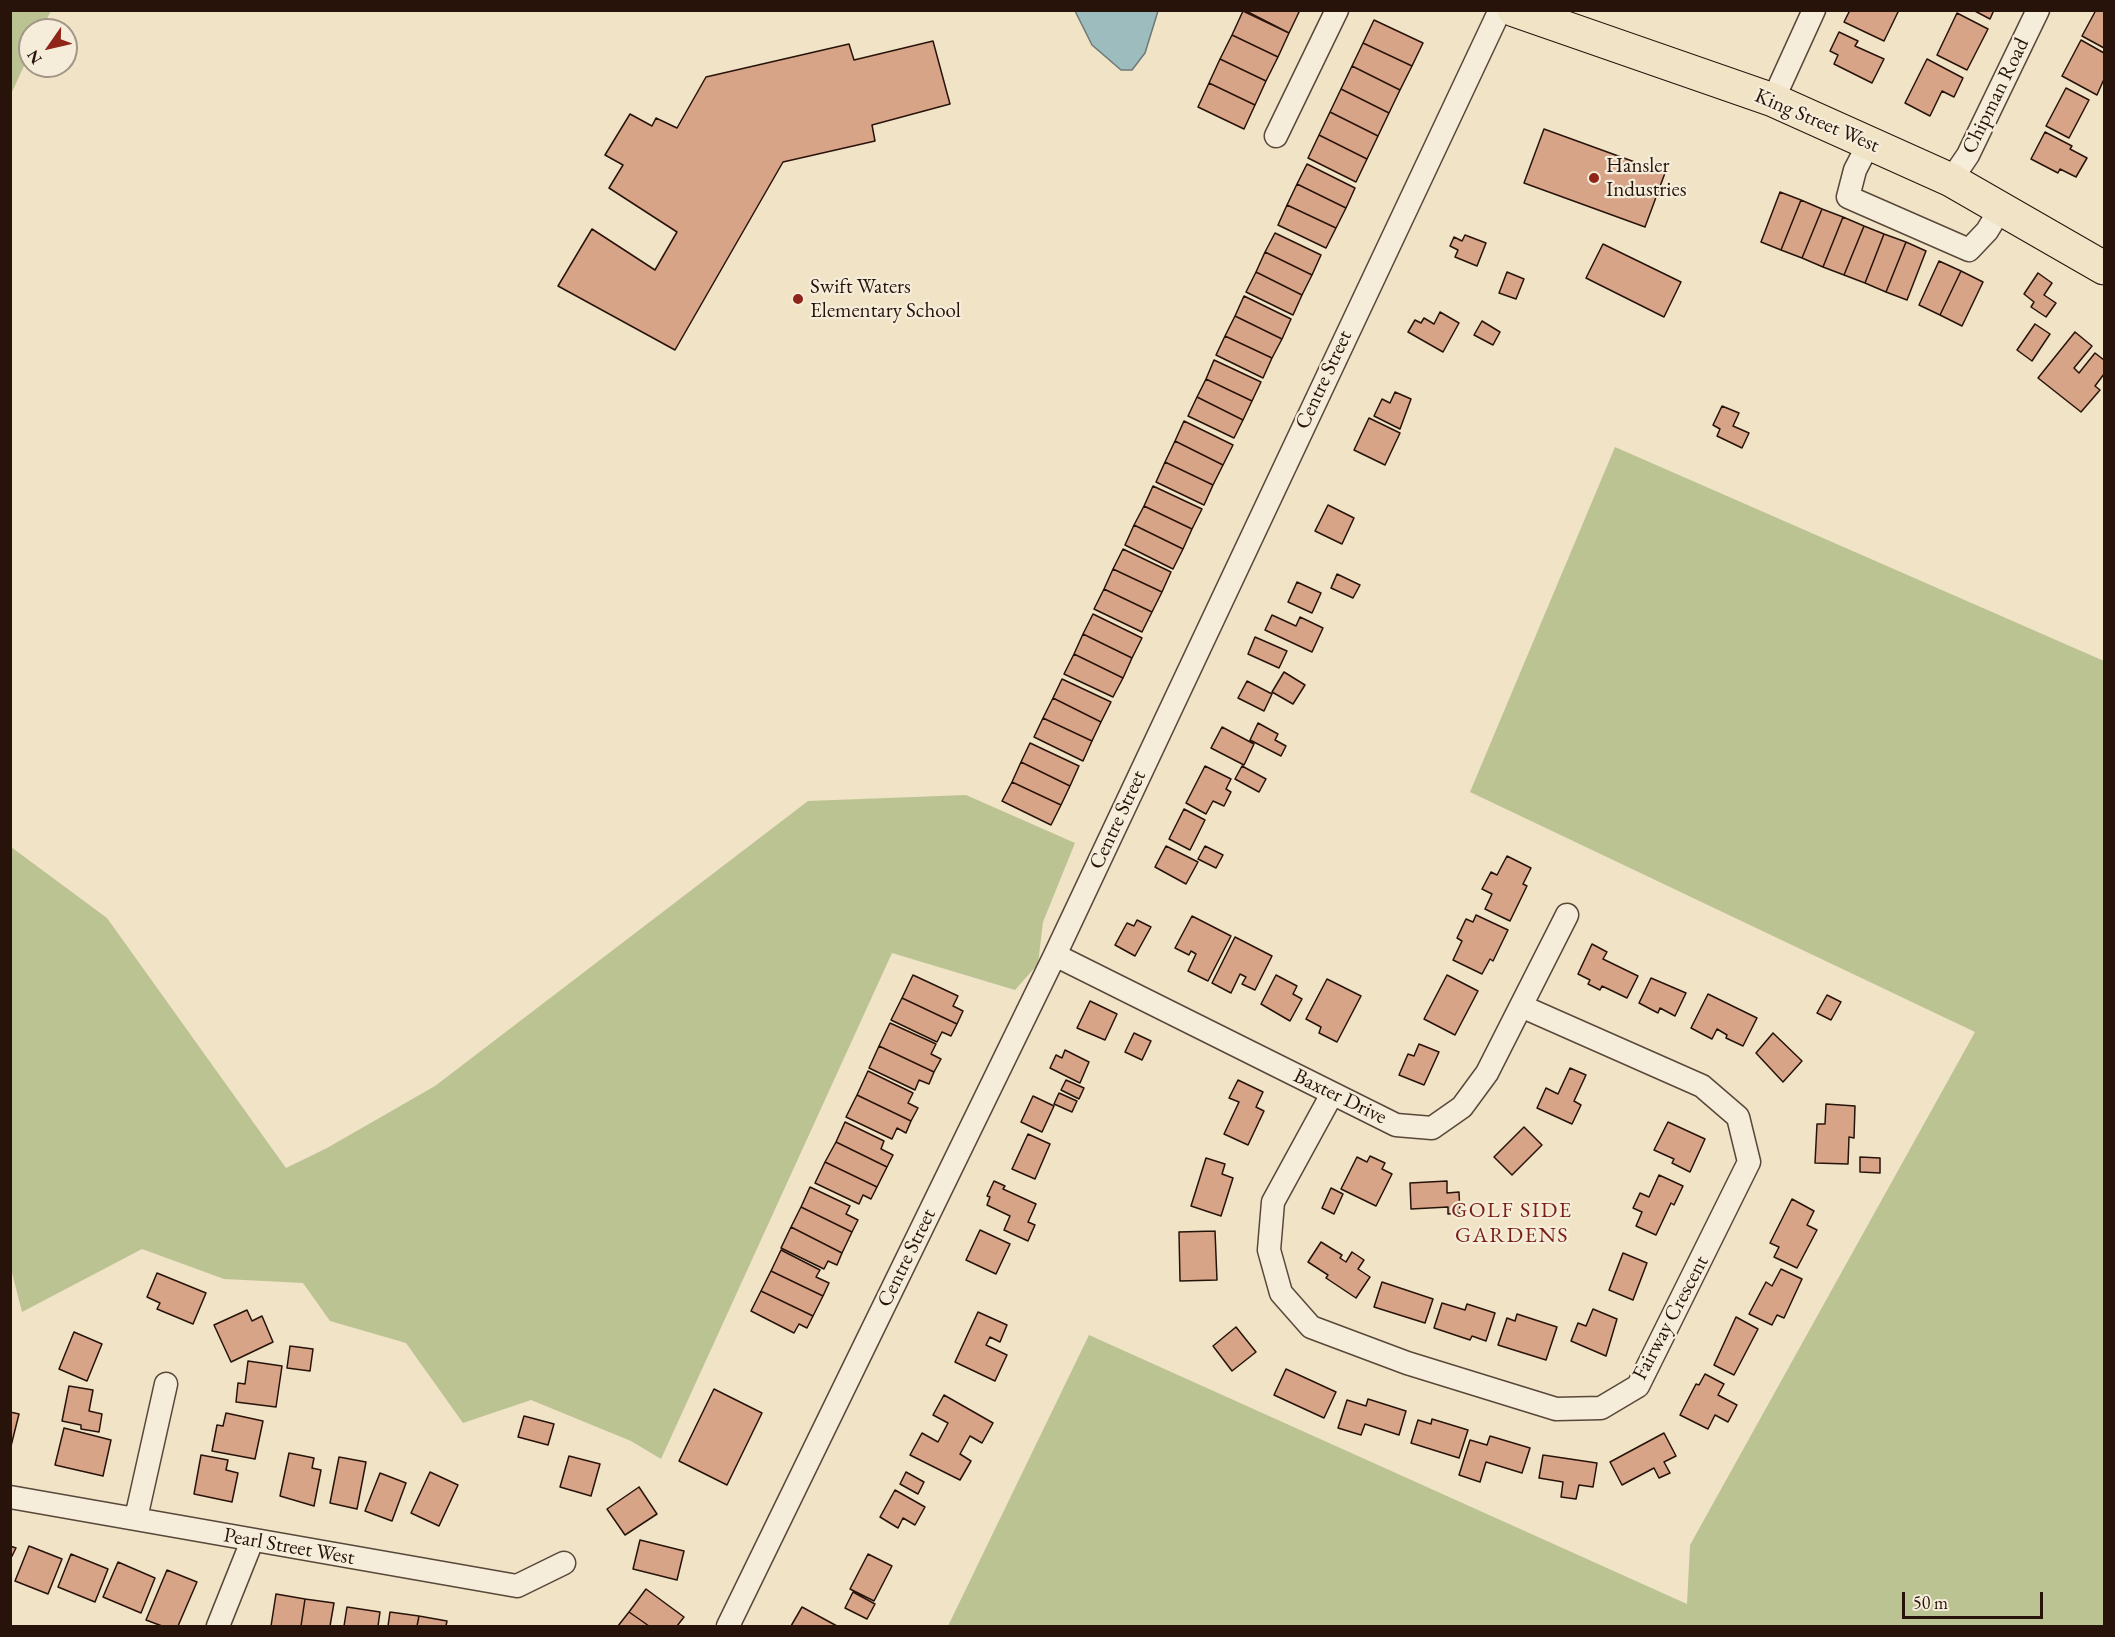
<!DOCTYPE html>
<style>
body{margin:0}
#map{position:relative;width:2115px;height:1637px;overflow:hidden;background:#f0e3c6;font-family:"EB Garamond",serif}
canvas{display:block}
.frame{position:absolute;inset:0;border:12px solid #27130a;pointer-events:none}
.north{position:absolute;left:18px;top:18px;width:60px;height:60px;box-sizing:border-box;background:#f5edda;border:2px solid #a39687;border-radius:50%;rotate:236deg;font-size:16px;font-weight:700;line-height:24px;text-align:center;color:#27130a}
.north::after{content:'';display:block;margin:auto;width:21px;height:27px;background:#8f2418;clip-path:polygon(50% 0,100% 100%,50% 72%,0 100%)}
.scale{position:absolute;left:1902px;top:1592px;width:141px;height:27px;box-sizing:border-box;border:3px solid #27130a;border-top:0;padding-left:8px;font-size:18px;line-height:21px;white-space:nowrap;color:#27130a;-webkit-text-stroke:4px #f5edda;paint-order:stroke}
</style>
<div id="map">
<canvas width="2115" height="1637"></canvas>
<div class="frame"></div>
<div class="north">N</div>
<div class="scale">50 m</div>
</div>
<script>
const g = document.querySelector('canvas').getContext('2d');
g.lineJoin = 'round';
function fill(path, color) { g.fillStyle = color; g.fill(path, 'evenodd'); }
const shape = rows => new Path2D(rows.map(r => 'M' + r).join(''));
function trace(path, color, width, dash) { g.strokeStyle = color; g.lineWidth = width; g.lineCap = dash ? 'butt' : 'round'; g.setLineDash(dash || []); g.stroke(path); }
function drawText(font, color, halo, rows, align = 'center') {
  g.font = font + ' "EB Garamond",serif'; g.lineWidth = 4.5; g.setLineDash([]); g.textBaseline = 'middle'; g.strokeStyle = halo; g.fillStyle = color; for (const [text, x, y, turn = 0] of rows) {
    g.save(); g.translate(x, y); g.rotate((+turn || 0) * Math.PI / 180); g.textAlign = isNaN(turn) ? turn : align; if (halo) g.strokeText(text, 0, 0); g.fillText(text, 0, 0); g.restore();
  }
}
const green = shape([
 [11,10,51,11,41,30,30,30,30,53,11,94],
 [1615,447,2104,661,2104,1626,948,1626,1089,1335,1687,1604,1690,1545,1975,1032,1470,792],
 [966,795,1075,843,1043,922,1038,964,1015,990,892,953,661,1459,631,1441,531,1400,463,1423,406,1343,330,1321,303,1283,224,1279,142,1249,22,1312,10,1265,11,847,107,918,286,1168,327,1148,435,1086,808,801]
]);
const water = shape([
 [1075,11,1158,11,1145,53,1132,70,1121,70,1092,45,1075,11]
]);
const building = shape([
 [1244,10,1300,10,1289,33,1244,10],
 [1850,10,1899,10,1884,41,1844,22,1850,10],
 [1973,10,1994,10,1990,19,1973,10],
 [2096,10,2104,10,2104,48,2082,36,2096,10],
 [1243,11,1289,33,1278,57,1232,35,1243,11],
 [1957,13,1988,29,1967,70,1937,55,1957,13],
 [1374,20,1423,43,1412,66,1363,43,1374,20],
 [1839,32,1858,41,1855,46,1884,59,1872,83,1834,64,1838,55,1830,51,1839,32],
 [1232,35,1278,57,1266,81,1220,59,1232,35],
 [2081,40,2104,53,2104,79,2097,95,2062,76,2081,40],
 [933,41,950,104,872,125,875,141,783,162,675,350,558,286,592,229,655,270,677,232,609,188,623,165,605,155,630,114,652,126,656,118,677,128,706,77,849,44,854,60,933,41],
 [1363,43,1412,66,1400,90,1352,66,1363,43],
 [1220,59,1266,81,1255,105,1209,83,1220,59],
 [1927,59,1963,78,1954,97,1942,91,1930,116,1905,103,1927,59],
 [1352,66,1400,90,1389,113,1341,89,1352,66],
 [1209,83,1255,105,1244,129,1198,107,1209,83],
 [2066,88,2089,100,2069,138,2046,126,2066,88],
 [1341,89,1389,113,1378,136,1330,112,1341,89],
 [1330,112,1378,136,1367,159,1319,135,1330,112],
 [1544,129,1665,173,1645,227,1524,183,1544,129],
 [2045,132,2072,146,2070,149,2087,158,2076,177,2060,169,2058,173,2031,159,2045,132],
 [1319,135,1367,159,1356,182,1308,158,1319,135],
 [1307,164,1355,188,1346,208,1297,184,1307,164],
 [1297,184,1346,208,1336,228,1287,205,1297,184],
 [1780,192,1801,200,1781,250,1761,242,1780,192],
 [1801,200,1822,209,1802,258,1781,250,1801,200],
 [1287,205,1336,228,1326,248,1278,225,1287,205],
 [1822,209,1843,217,1823,267,1802,258,1822,209],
 [1843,217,1864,226,1844,275,1823,267,1843,217],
 [1864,226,1884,234,1865,283,1844,275,1864,226],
 [1275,233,1321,255,1312,275,1265,252,1275,233],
 [1884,234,1906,242,1886,292,1865,283,1884,234],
 [1465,235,1486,243,1477,266,1455,257,1458,250,1450,246,1454,237,1462,241,1465,235],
 [1906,242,1926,251,1907,300,1886,292,1906,242],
 [1603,244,1681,282,1664,317,1586,278,1603,244],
 [1265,252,1312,275,1302,295,1256,272,1265,252],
 [1939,261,1961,271,1940,315,1919,305,1939,261],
 [1961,271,1983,282,1962,326,1940,315,1961,271],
 [1256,272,1302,295,1293,315,1246,292,1256,272],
 [1507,272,1524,279,1516,299,1499,293,1507,272],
 [2038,273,2052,283,2044,295,2056,303,2046,317,2031,307,2034,302,2024,294,2038,273],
 [1244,296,1291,319,1282,339,1235,316,1244,296],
 [1440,312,1459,323,1443,352,1408,332,1415,320,1421,323,1424,318,1434,324,1440,312],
 [1235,316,1282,339,1272,358,1225,336,1235,316],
 [1482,321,1500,332,1493,345,1474,335,1482,321],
 [2035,324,2050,334,2032,361,2017,350,2035,324],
 [2075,332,2092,346,2074,368,2079,373,2095,353,2104,360,2104,374,2095,386,2100,390,2081,412,2038,378,2075,332],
 [1225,336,1272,358,1263,378,1216,355,1225,336],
 [1214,360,1261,382,1252,401,1206,379,1214,360],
 [1206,379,1252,401,1243,420,1197,397,1206,379],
 [1395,392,1411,399,1400,429,1374,416,1382,399,1390,403,1395,392],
 [1197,397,1243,420,1234,438,1188,416,1197,397],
 [1722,406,1739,413,1733,426,1749,433,1742,448,1717,436,1720,429,1713,425,1722,406],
 [1369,418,1400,433,1385,465,1354,450,1369,418],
 [1184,421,1233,445,1223,465,1175,441,1184,421],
 [1175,441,1223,465,1213,485,1165,462,1175,441],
 [1165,462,1213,485,1204,505,1156,482,1165,462],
 [1153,486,1202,509,1192,529,1144,506,1153,486],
 [1328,505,1354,518,1342,544,1315,531,1328,505],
 [1144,506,1192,529,1183,549,1134,525,1144,506],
 [1134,525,1183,549,1173,569,1125,545,1134,525],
 [1123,549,1171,572,1162,592,1113,569,1123,549],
 [1113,569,1162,592,1152,612,1104,589,1113,569],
 [1337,574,1360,585,1353,598,1331,588,1337,574],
 [1297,582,1321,593,1312,613,1288,602,1297,582],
 [1104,589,1152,612,1142,632,1094,609,1104,589],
 [1093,614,1142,638,1132,658,1083,634,1093,614],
 [1272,615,1296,626,1300,617,1323,628,1312,652,1265,630,1272,615],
 [1083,634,1132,658,1123,678,1074,654,1083,634],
 [1255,637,1287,651,1279,668,1248,654,1255,637],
 [1074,654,1123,678,1113,697,1064,674,1074,654],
 [1284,672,1305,685,1293,704,1272,692,1284,672],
 [1062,679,1111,702,1101,722,1053,698,1062,679],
 [1247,681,1272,694,1264,711,1238,698,1247,681],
 [1053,698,1101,722,1092,741,1043,718,1053,698],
 [1043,718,1092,741,1083,761,1034,737,1043,718],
 [1258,723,1278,734,1275,740,1286,746,1281,756,1250,740,1258,723],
 [1222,727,1254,744,1244,765,1211,748,1222,727],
 [1030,743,1079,766,1070,786,1021,762,1030,743],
 [1021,762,1070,786,1061,805,1012,782,1021,762],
 [1205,766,1231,779,1226,789,1231,792,1224,806,1213,801,1206,814,1186,803,1205,766],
 [1242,766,1266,779,1259,792,1235,779,1242,766],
 [1012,782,1061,805,1051,825,1002,801,1012,782],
 [1184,809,1205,820,1190,850,1169,839,1184,809],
 [1166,846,1198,862,1186,884,1155,867,1166,846],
 [1205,846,1223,855,1216,868,1198,859,1205,846],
 [1507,856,1531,868,1523,884,1527,886,1510,921,1485,909,1492,894,1482,889,1491,872,1497,875,1507,856],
 [1476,915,1508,930,1493,961,1490,959,1482,974,1453,960,1462,941,1457,938,1466,919,1473,922,1476,915],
 [1192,916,1231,936,1208,981,1188,971,1196,954,1191,951,1189,955,1175,948,1192,916],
 [1137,920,1151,927,1135,956,1115,945,1127,923,1134,926,1137,920],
 [1235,937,1272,956,1255,990,1242,984,1246,977,1240,974,1231,993,1212,983,1235,937],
 [1592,944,1607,952,1603,959,1638,976,1627,998,1602,986,1600,990,1588,984,1590,980,1578,974,1592,944],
 [913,975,958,996,953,1006,963,1011,957,1024,902,998,913,975],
 [1276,975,1297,986,1293,994,1302,999,1290,1021,1261,1004,1276,975],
 [1447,975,1478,991,1455,1035,1424,1019,1447,975],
 [1651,978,1686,993,1675,1016,1660,1008,1658,1013,1639,1003,1651,978],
 [1327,979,1361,996,1337,1042,1319,1033,1321,1027,1306,1019,1327,979],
 [1708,994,1757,1018,1743,1046,1726,1038,1727,1035,1717,1029,1712,1039,1691,1028,1708,994],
 [1827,995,1841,1002,1831,1020,1817,1013,1827,995],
 [902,998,957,1024,951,1036,942,1032,937,1042,891,1020,902,998],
 [1090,1001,1117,1014,1105,1040,1077,1028,1090,1001],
 [890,1023,936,1044,931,1054,941,1059,934,1072,879,1046,890,1023],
 [1134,1033,1151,1041,1142,1060,1125,1052,1134,1033],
 [1773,1033,1802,1061,1783,1082,1756,1053,1773,1033],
 [1419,1044,1439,1052,1424,1085,1399,1075,1408,1054,1414,1056,1419,1044],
 [879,1046,934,1072,929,1084,919,1080,915,1090,869,1068,879,1046],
 [1065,1050,1089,1062,1080,1083,1050,1068,1056,1055,1062,1058,1065,1050],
 [1570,1068,1586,1075,1574,1101,1581,1105,1572,1124,1537,1108,1546,1088,1558,1094,1570,1068],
 [868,1071,913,1093,908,1103,918,1108,911,1121,857,1095,868,1071],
 [1066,1080,1084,1088,1079,1099,1061,1090,1066,1080],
 [1238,1080,1263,1092,1256,1107,1264,1111,1248,1145,1224,1134,1239,1102,1229,1098,1238,1080],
 [1059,1093,1077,1101,1072,1112,1054,1104,1059,1093],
 [857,1095,911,1121,906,1133,897,1128,892,1139,846,1117,857,1095],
 [1033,1096,1054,1106,1042,1132,1021,1122,1033,1096],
 [1826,1104,1855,1106,1854,1138,1849,1137,1848,1164,1815,1163,1817,1124,1825,1124,1826,1104],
 [845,1122,884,1141,881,1149,893,1155,887,1167,836,1142,845,1122],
 [1668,1122,1705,1139,1690,1172,1672,1163,1674,1159,1654,1150,1668,1122],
 [1524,1127,1542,1145,1512,1175,1494,1157,1524,1127],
 [1028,1134,1050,1144,1035,1179,1012,1169,1028,1134],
 [836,1142,887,1167,877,1187,825,1162,836,1142],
 [1370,1156,1385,1163,1382,1169,1392,1174,1376,1206,1341,1189,1357,1157,1367,1162,1370,1156],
 [1860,1157,1880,1158,1880,1173,1860,1172,1860,1157],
 [1206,1158,1225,1164,1222,1174,1233,1178,1221,1216,1191,1206,1206,1158],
 [825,1162,877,1187,871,1199,863,1195,859,1204,815,1183,825,1162],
 [1659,1175,1683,1186,1674,1205,1671,1203,1656,1235,1636,1226,1642,1212,1633,1208,1640,1193,1649,1197,1659,1175],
 [994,1181,1005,1186,1003,1189,1036,1204,1028,1222,1035,1225,1028,1241,1004,1230,1010,1216,987,1205,990,1197,987,1196,994,1181],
 [1447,1181,1447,1193,1459,1192,1460,1213,1448,1214,1448,1207,1411,1209,1410,1183,1447,1181],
 [810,1187,850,1206,846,1214,858,1220,852,1232,801,1207,810,1187],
 [1331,1188,1343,1194,1334,1214,1322,1208,1331,1188],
 [1792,1199,1814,1211,1807,1225,1817,1230,1797,1268,1774,1257,1779,1247,1770,1243,1792,1199],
 [801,1207,852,1232,842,1253,791,1227,801,1207],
 [791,1227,842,1253,837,1265,828,1261,824,1269,781,1248,791,1227],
 [980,1230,1010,1244,996,1274,966,1260,980,1230],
 [1215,1231,1217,1280,1180,1281,1179,1232,1215,1231],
 [1321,1242,1342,1255,1340,1258,1346,1262,1352,1252,1364,1260,1358,1269,1370,1277,1356,1298,1326,1278,1328,1275,1308,1262,1321,1242],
 [781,1250,820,1270,816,1277,829,1283,823,1296,771,1271,781,1250],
 [1623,1253,1647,1263,1633,1300,1609,1290,1623,1253],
 [1781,1269,1802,1279,1784,1318,1777,1315,1772,1325,1749,1314,1766,1282,1772,1286,1781,1269],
 [771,1271,823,1296,813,1316,761,1291,771,1271],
 [157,1273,206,1293,193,1324,157,1309,160,1303,147,1297,157,1273],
 [1382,1282,1433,1299,1425,1323,1374,1307,1382,1282],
 [761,1291,813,1316,807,1328,799,1324,794,1333,751,1311,761,1291],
 [1442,1303,1465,1310,1467,1304,1495,1313,1486,1341,1472,1336,1470,1340,1434,1328,1442,1303],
 [1593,1309,1617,1319,1606,1356,1571,1341,1578,1323,1586,1326,1593,1309],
 [247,1310,252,1321,262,1316,273,1342,231,1362,214,1325,247,1310],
 [978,1312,1007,1325,1000,1342,990,1337,986,1345,1007,1355,995,1381,955,1362,978,1312],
 [1517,1314,1557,1327,1546,1360,1498,1345,1507,1318,1515,1321,1517,1314],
 [1736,1317,1758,1329,1734,1375,1714,1365,1736,1317],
 [1236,1327,1256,1352,1232,1371,1213,1346,1236,1327],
 [74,1332,102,1344,87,1381,59,1369,74,1332],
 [290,1346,313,1349,310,1371,287,1368,290,1346],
 [248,1361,282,1366,276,1407,236,1402,238,1383,245,1384,248,1361],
 [1286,1369,1336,1392,1324,1418,1274,1395,1286,1369],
 [1705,1374,1724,1384,1718,1395,1737,1405,1728,1422,1715,1415,1708,1429,1680,1415,1696,1384,1699,1385,1705,1374],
 [69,1386,93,1390,89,1411,102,1414,99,1432,81,1429,81,1425,62,1421,69,1386],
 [714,1389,762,1413,727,1485,679,1461,714,1389],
 [944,1395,993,1423,982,1443,970,1436,960,1454,971,1461,960,1480,910,1455,922,1433,938,1442,948,1423,933,1415,944,1395],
 [1368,1399,1406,1411,1399,1435,1365,1424,1361,1435,1338,1428,1347,1400,1366,1406,1368,1399],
 [10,1412,19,1414,10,1450,10,1412],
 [226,1413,263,1421,255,1459,212,1451,217,1425,223,1426,226,1413],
 [524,1416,554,1424,548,1445,518,1437,524,1416],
 [1432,1419,1468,1430,1459,1458,1411,1443,1418,1420,1431,1424,1432,1419],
 [64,1428,111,1440,103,1476,55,1465,64,1428],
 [1664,1433,1676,1456,1664,1462,1670,1473,1659,1478,1654,1468,1622,1485,1610,1462,1664,1433],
 [1490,1436,1530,1448,1522,1473,1486,1462,1480,1482,1459,1475,1470,1440,1487,1445,1490,1436],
 [289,1453,314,1458,312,1468,321,1470,314,1506,280,1496,289,1453],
 [201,1455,228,1460,226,1470,238,1473,232,1502,194,1494,201,1455],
 [1543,1455,1597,1463,1593,1487,1579,1485,1576,1499,1561,1497,1563,1482,1539,1478,1543,1455],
 [569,1456,600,1464,591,1496,560,1487,569,1456],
 [339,1457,366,1462,357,1509,330,1503,339,1457],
 [430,1472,458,1485,439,1526,411,1513,430,1472],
 [906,1472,924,1482,918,1494,900,1484,906,1472],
 [380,1473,406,1483,392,1521,365,1511,380,1473],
 [639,1487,657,1514,625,1535,607,1509,639,1487],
 [895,1490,925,1507,915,1525,903,1518,898,1528,880,1517,895,1490],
 [640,1540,684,1551,677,1580,633,1569,640,1540],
 [10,1546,16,1548,10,1560,10,1546],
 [29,1546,62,1559,48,1594,15,1581,29,1546],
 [71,1554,108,1569,95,1602,58,1587,71,1554],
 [868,1554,892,1566,874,1601,850,1589,868,1554],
 [118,1562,155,1578,141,1613,103,1597,118,1562],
 [167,1570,197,1582,178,1626,162,1626,146,1620,167,1570],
 [646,1589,684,1617,677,1626,649,1626,629,1612,646,1589],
 [853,1592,875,1604,867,1619,845,1608,853,1592],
 [276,1594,305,1599,301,1626,271,1626,276,1594],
 [305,1599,334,1603,330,1626,301,1626,305,1599],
 [347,1607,380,1612,378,1626,344,1626,347,1607],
 [802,1607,837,1626,791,1626,802,1607],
 [390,1612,419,1616,417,1626,388,1626,390,1612],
 [629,1612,649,1626,618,1626,629,1612],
 [419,1616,447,1621,446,1626,417,1626,419,1616]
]);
const street = shape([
 [1773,100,1814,10],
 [1276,136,1337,10],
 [1869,143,1855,170,1848,197,1969,250,1987,231,2001,208],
 [1951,180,1968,155,2038,10],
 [1055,955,1396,1125,1432,1128,1462,1107,1487,1073,1567,915],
 [1332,1094,1273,1202,1269,1250,1281,1293,1311,1327,1407,1363,1556,1409,1601,1408,1638,1386,1749,1162,1738,1117,1702,1086,1521,1006],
 [10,1497,517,1586,564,1563],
 [136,1518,166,1384],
 [218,1626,252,1541],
 [728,1626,1055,955,1500,10]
]);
const primary = shape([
 [1514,10,1773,100,1951,180,2104,268]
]);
const markers = [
 [1594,178,6,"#8f2418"],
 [798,299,6,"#8f2418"]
];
const streetNames = [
 ["Chipman Road",1996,96,-64],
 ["King Street West",1817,121,23],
 ["Centre Street",1324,380,-65],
 ["Centre Street",1118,820,-65],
 ["Baxter Drive",1340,1097,26],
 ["Centre Street",907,1258,-64],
 ["Fairway Crescent",1671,1318,-62],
 ["Pearl Street West",289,1547,10]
];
const poiNames = [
 ["Hansler",1606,166],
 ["Industries",1606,190],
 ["Swift Waters",810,287],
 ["Elementary School",810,311]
];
const neighbourhoodNames = [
 ["GOLF SIDE",1512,1211],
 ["GARDENS",1512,1236]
];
fill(green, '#bcc393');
fill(water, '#9dbcbe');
trace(water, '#6e7876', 1.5);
fill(building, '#d8a487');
trace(building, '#27130a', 1.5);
trace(street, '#594739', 25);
trace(primary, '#27130a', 35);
trace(street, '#f5edda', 22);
trace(primary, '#f0e3c6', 33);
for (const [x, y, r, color] of markers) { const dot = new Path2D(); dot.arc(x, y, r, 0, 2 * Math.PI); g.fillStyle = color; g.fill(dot); trace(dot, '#f5edda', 2); }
drawText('21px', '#27130a', '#f5edda', streetNames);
drawText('21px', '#27130a', '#f5edda', poiNames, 'left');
g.letterSpacing = '1.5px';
drawText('22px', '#7a1f14', '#f5edda', neighbourhoodNames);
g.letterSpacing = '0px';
</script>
